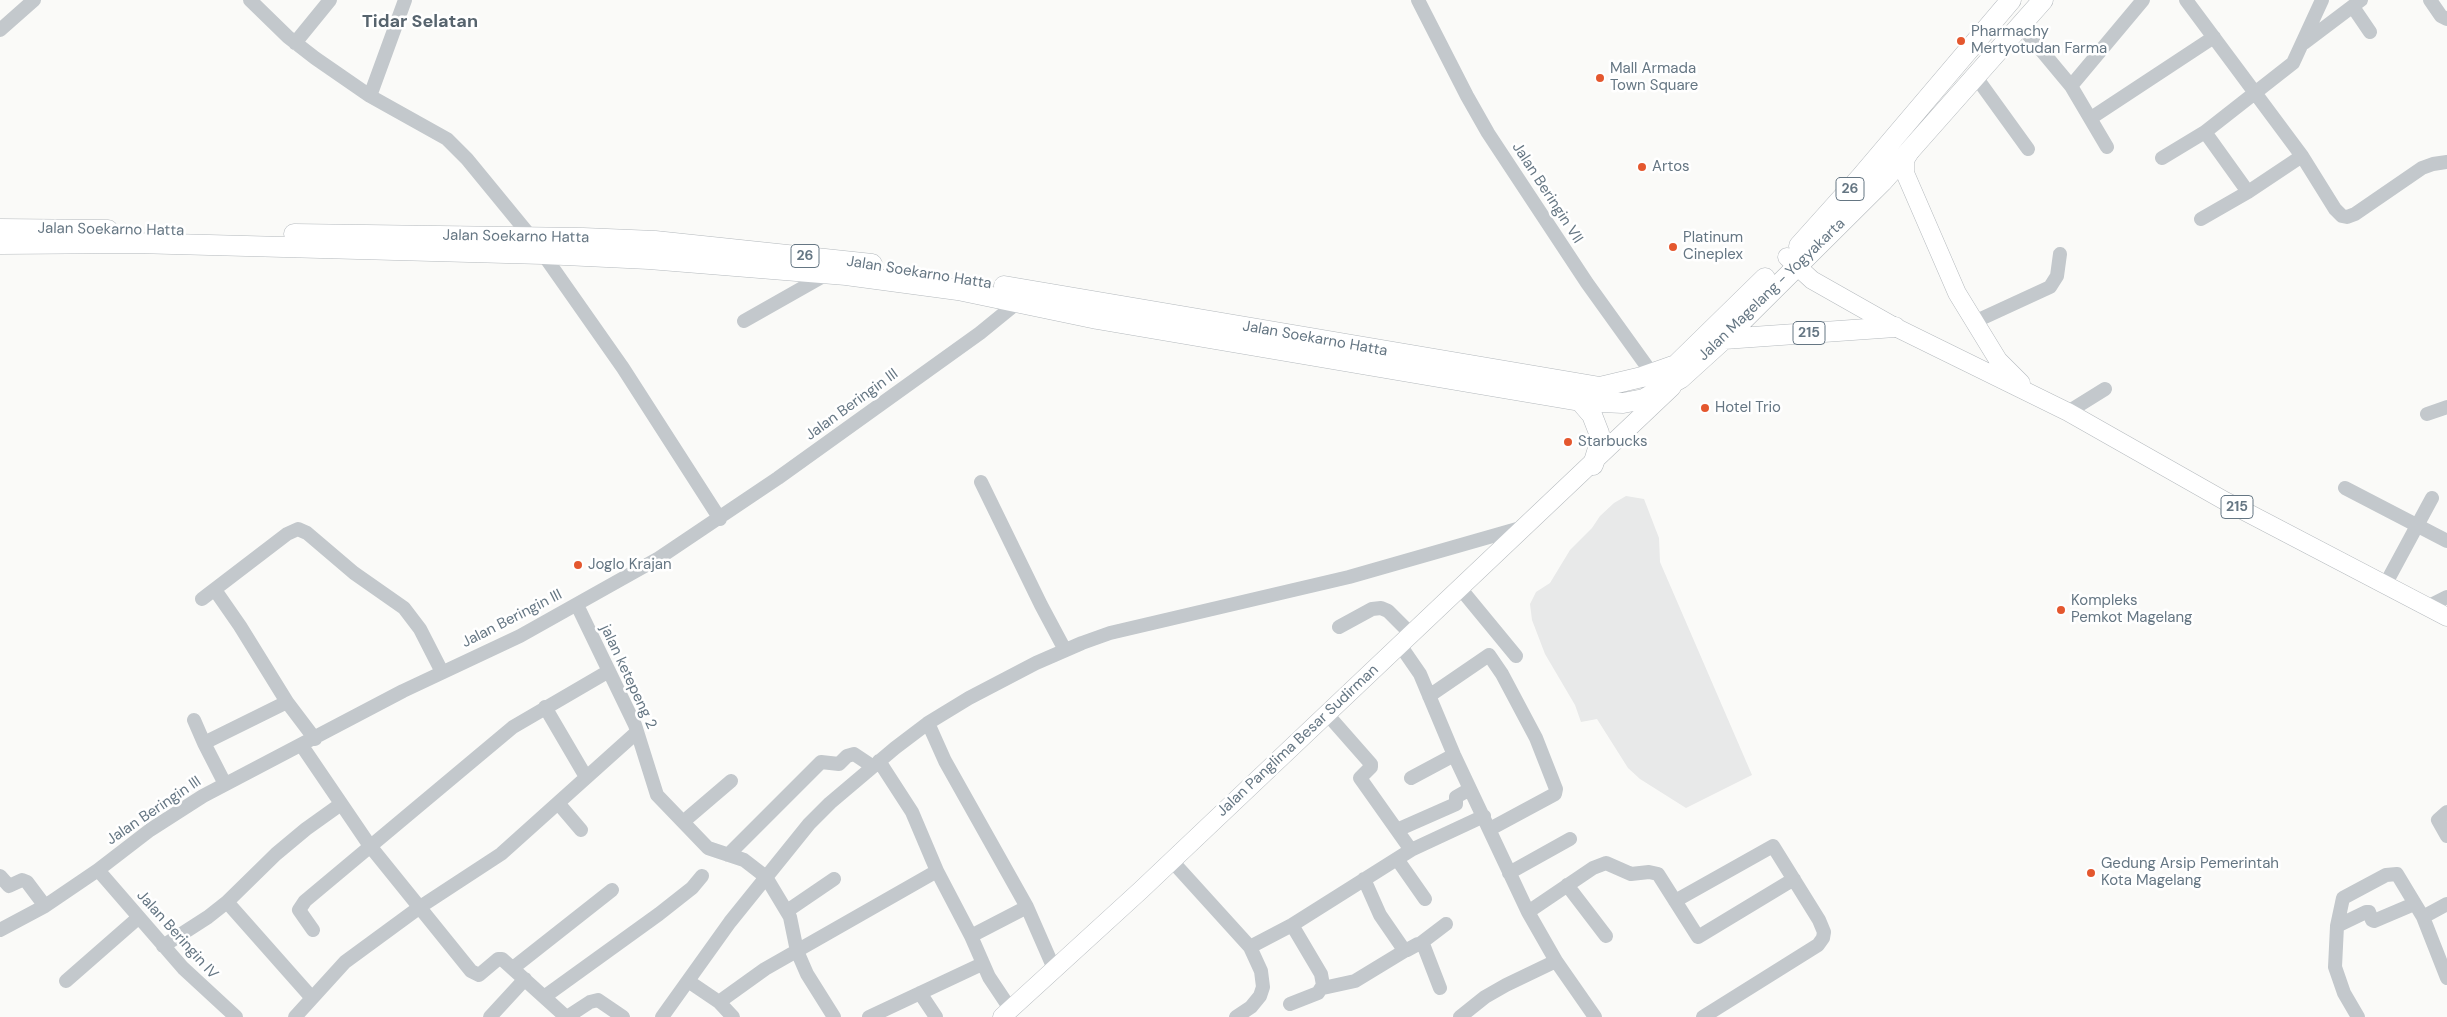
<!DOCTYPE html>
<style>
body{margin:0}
canvas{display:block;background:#fafaf8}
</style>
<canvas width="2447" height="1017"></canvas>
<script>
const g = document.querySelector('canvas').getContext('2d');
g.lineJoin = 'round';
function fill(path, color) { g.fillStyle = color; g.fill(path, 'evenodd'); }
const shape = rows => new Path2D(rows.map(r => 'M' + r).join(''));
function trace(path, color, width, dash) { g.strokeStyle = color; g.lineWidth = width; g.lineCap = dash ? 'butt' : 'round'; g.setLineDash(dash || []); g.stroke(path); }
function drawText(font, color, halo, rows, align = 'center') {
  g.font = font + ' "DM Sans",sans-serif'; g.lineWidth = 5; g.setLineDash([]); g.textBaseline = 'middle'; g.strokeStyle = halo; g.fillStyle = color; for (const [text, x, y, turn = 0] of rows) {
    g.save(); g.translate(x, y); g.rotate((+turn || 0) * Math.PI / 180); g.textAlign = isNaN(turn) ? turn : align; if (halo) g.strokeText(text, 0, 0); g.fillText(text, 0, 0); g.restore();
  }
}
const built = shape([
 [1626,496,1644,499,1659,538,1660,562,1752,775,1686,808,1640,779,1628,768,1597,719,1581,722,1575,705,1545,654,1532,620,1530,604,1536,592,1550,583,1570,550,1592,528,1600,516,1614,503]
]);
const minor = shape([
 [250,0,288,37,315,58,370,96,447,139,467,159,531,237],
 [1418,0,1467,96,1488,133,1587,283,1656,379],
 [2186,0,2302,156,2335,209,2342,216,2347,217,2355,214,2422,168,2433,164,2447,162],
 [2430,0,2441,16,2447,19],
 [2353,7,2370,32],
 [2021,26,2071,86,2107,147],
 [0,30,34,0],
 [295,43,330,0],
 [2304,43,2361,0],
 [1976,77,2028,149],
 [2071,86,2143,0],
 [370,96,405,0],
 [2091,118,2214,37],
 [2205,132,2248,192],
 [2162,158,2205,132,2293,63,2322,0],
 [2201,219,2248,192,2302,156],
 [543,254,623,368,720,519],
 [744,321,827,274],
 [1974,322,2050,287,2057,276,2060,254],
 [2068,412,2105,389],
 [2427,414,2447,407],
 [981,482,1041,605,1065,650],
 [2345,488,2447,541],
 [2385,585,2432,498],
 [1460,588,1516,656],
 [215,590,240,626,287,702,315,739],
 [202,599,287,534,298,529,307,533,354,573,404,608,420,629,442,672],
 [577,605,635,725,657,795,708,848,744,860,766,877,790,917,797,951,807,974,834,1017],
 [2427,607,2447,597],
 [1339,627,1372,609,1381,608,1388,611,1411,634],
 [1400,645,1420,674,1454,755,1528,912,1556,961,1595,1017],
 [1429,696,1489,655,1502,674,1536,738,1556,789,1555,794,1490,829],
 [545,707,586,777],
 [1327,714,1371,764,1371,767,1360,778,1411,850],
 [194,720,204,743],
 [928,723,945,761,1027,907],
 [302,746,370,846,471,971,479,975,498,959,502,959,565,1016,570,1015,590,1002,598,1000,623,1017],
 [879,761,912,812,937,871,971,936,989,977,1011,1010],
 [1411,778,1454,755],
 [225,784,204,743,287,702],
 [558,803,581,830],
 [2447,812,2438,820,2447,836],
 [683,822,731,781],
 [1397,830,1456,804,1456,797,1470,789],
 [728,855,821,762,839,764,847,756,854,754,872,766],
 [1397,859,1425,899],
 [1172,861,1250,947,1261,971,1263,987,1260,996,1251,1007,1236,1017],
 [98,870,183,968,236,1017],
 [1509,873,1570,839],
 [0,876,9,886,22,880,27,882,45,906],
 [1364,879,1380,915,1402,947,1407,950,1418,944,1423,944,1440,988],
 [1567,885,1606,936],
 [1675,901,1773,846,1819,920,1824,932,1823,938,1818,945,1703,1017],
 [2447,904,2423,917,2447,978],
 [787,911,834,879],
 [1528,912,1593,868,1606,863,1631,874,1649,872,1658,874,1698,937,1794,879],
 [2337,926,2366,912,2369,912,2372,920,2374,921,2414,904],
 [0,930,45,906,98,870,150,830,203,796,403,691,520,636,659,558,778,478,980,333,1018,302],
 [313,930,299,910,305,901,513,727,609,671],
 [971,936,1027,907,1055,971],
 [1421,943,1446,924],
 [163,946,208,917,227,902],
 [1250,947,1292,925,1411,850,1484,816],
 [513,968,612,890],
 [66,981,138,918],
 [688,981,719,1002,733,1017],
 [1323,988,1355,981,1406,950],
 [920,993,936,1017],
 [544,997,659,914,692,888,702,876],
 [312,998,227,902,276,854,306,829,341,804],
 [719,1002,765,969,937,871],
 [1290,1004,1318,993,1323,985,1321,974,1292,925],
 [295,1017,345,962,420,907,501,854,637,732],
 [490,1017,525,979],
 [662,1017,730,922,809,824,830,803,895,748,928,723,969,698,1036,663,1082,643,1110,633,1349,577,1524,527],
 [869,1017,982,964],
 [1460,1017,1485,997,1506,985,1556,961],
 [2358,1017,2344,993,2335,967,2337,926,2343,898,2386,875,2397,874,2423,917]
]);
const major = shape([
 [1911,150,1905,160,1905,173,1957,293,1998,360,2021,383],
 [1787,257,1812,280,1895,327,2068,412,2225,501,2447,617],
 [1002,1017,1141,890,1672,387]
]);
const highway = shape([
 [0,229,108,230],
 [294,234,583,238,655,241,872,264],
 [0,244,135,243,543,254,649,259,846,275,958,290,1097,319,1497,387,1580,401,1623,403,1644,399,1681,378,1724,339,1882,182,2043,0],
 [1799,246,1860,178,2011,0],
 [1004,286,1600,387,1642,377,1676,365,1765,278],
 [1724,339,1895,327],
 [1580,401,1592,415,1599,433,1599,445,1593,465]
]);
const markers = [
 [1961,41,5,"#e4572e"],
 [1600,78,5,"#e4572e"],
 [1642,167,5,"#e4572e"],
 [1673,247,5,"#e4572e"],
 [1705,408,5,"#e4572e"],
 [1568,442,5,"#e4572e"],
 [578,565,5,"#e4572e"],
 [2061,610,5,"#e4572e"],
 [2091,873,5,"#e4572e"]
];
const shields = [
 [1850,189,28],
 [805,256,28],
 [1809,333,32],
 [2237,507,32]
];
const shieldNames = [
 ["26",1850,189],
 ["26",805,256],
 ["215",1809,333],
 ["215",2237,507]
];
const poiNames = [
 ["Pharmachy",1971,32],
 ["Mertyotudan Farma",1971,49],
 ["Mall Armada",1610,69],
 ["Town Square",1610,86],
 ["Artos",1652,167],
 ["Platinum",1683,238],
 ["Cineplex",1683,255],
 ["Hotel Trio",1715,408],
 ["Starbucks",1578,442],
 ["Joglo Krajan",588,565],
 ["Kompleks",2071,601],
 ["Pemkot Magelang",2071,618],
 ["Gedung Arsip Pemerintah",2101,864],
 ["Kota Magelang",2101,881]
];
const streetNames = [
 ["Jalan Beringin VII",1547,193,57],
 ["Jalan Soekarno Hatta",111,230,1],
 ["Jalan Soekarno Hatta",516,237,1],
 ["Jalan Soekarno Hatta",919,273,9],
 ["Jalan Magelang - Yogyakarta",1772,290,-44],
 ["Jalan Soekarno Hatta",1315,339,10],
 ["Jalan Beringin III",852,405,-36],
 ["Jalan Beringin III",512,619,-27],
 ["jalan ketepeng 2",628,677,65],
 ["Jalan Panglima Besar Sudirman",1298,741,-43],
 ["Jalan Beringin III",154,811,-34],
 ["Jalan Beringin IV",177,935,48]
];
const quarterNames = [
 ["Tidar Selatan",420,22]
];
fill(built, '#e8e9e9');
trace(major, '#b5babe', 19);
trace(highway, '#b4b9bd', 21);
trace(minor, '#c3c8cc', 14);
trace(major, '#fff', 18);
trace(highway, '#fff', 20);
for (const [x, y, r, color] of markers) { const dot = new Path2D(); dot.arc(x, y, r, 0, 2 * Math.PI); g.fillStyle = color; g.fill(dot); trace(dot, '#fff', 2); }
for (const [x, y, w] of shields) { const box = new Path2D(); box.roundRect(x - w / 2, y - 11.5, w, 23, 4); g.fillStyle = '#fff'; g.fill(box); trace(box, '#657683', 1); }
drawText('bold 14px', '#657683', null, shieldNames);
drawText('15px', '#657683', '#fff', poiNames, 'left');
drawText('15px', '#657683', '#fff', streetNames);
drawText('bold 18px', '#57646e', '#fff', quarterNames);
</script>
